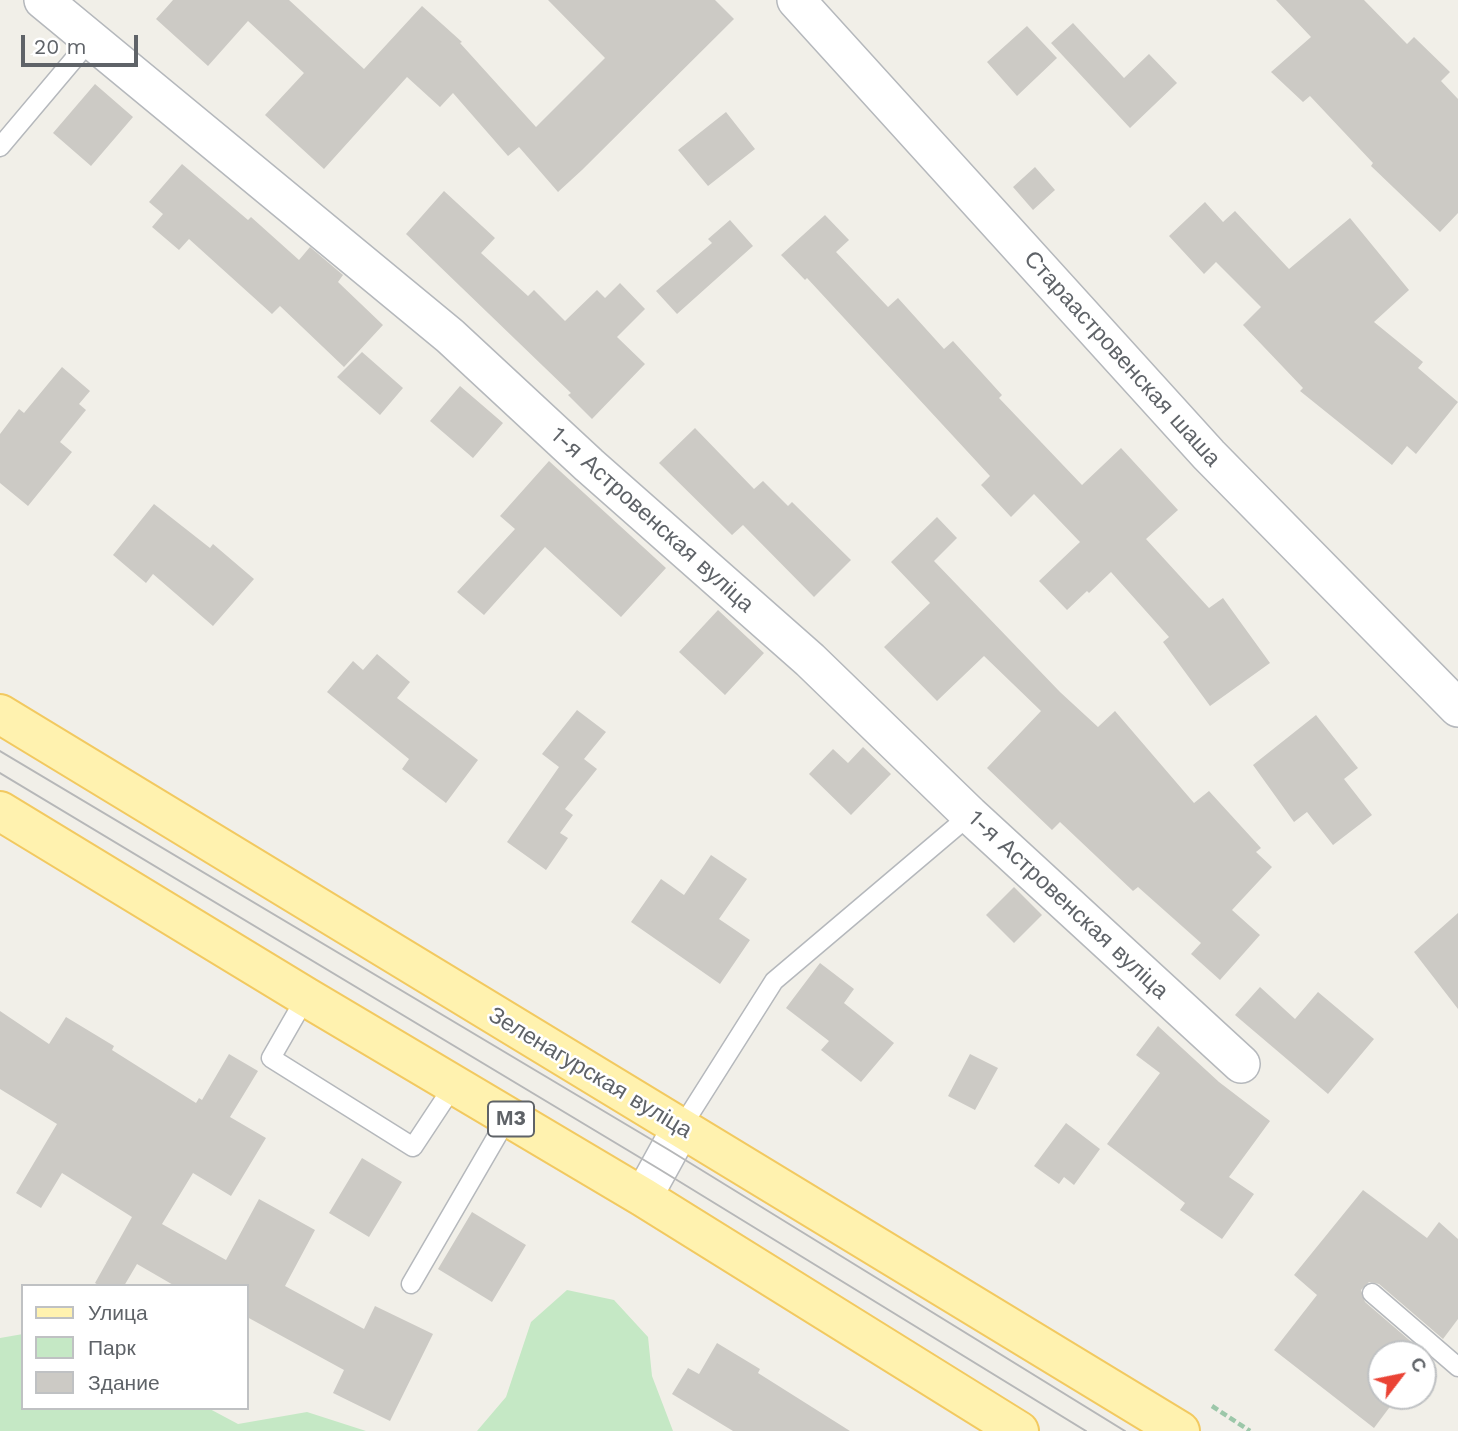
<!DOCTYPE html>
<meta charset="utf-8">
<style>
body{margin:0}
#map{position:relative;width:1458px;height:1431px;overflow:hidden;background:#f1efe8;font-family:"Work Sans",sans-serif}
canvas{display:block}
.legend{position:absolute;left:21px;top:1284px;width:228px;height:126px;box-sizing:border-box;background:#fff;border:2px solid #bfc1c3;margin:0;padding:9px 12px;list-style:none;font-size:21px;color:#5f6368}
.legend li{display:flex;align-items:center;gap:14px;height:35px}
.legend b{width:35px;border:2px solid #bfc1c3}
.north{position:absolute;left:1367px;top:1340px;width:70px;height:70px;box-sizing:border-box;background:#fff;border:2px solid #bfc1c3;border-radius:50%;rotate:58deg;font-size:19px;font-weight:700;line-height:28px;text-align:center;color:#5f6368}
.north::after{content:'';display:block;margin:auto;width:24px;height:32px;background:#ea4335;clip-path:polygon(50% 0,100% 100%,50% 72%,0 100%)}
.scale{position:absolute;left:21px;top:35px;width:117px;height:32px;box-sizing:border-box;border:4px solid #5f6368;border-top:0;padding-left:9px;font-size:21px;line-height:24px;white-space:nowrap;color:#5f6368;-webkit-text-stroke:5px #fff;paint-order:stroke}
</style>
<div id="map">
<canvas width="1458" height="1431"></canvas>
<ul class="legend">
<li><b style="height:9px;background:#fff2af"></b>Улица</li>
<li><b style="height:19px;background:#c5e8c5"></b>Парк</li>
<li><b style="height:19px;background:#cccac5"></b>Здание</li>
</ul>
<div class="north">С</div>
<div class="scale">20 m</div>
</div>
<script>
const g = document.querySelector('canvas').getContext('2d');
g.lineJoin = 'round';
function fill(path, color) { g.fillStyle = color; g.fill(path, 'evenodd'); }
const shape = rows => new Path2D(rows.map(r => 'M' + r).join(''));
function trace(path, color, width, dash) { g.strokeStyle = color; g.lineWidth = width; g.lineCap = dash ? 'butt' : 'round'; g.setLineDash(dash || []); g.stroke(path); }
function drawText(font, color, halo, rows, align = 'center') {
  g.font = font + ' "Work Sans",sans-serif'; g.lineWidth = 5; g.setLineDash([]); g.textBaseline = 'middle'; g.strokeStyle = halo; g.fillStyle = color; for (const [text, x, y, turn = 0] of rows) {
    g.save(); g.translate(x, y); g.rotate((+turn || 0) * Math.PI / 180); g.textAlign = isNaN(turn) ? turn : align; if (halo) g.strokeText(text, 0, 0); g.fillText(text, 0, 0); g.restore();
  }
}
const green = shape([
 [567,1290,614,1300,648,1337,652,1376,673,1431,477,1431,506,1397,531,1322],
 [23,1334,23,1408,208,1408,238,1424,307,1412,366,1431,0,1431,0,1338]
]);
const building = shape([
 [173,0,289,0,364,69,422,6,462,42,460,43,536,127,605,58,548,0,715,0,734,19,582,170,558,192,519,147,508,156,453,93,440,107,407,77,324,169,265,115,304,73,248,21,208,66,156,19],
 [1276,0,1364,0,1407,44,1414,37,1450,72,1441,81,1458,99,1458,213,1440,232,1371,166,1373,163,1310,96,1303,102,1271,72,1311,37],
 [1073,23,1124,78,1149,54,1177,83,1130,128,1051,43],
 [1027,26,1057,58,1017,96,987,62],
 [95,84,133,117,91,166,53,133],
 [726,112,755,149,708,186,678,150],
 [182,164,248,220,251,217,299,260,310,247,343,275,338,282,383,325,344,367,280,306,272,314,189,239,179,250,152,227,163,214,149,202],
 [1035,167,1055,190,1033,210,1013,187],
 [444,191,495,238,481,253,528,296,534,290,565,321,597,290,605,298,620,283,645,309,617,337,645,364,592,419,568,395,571,393,406,234],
 [1205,202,1223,222,1235,211,1289,269,1350,218,1409,290,1374,322,1423,362,1418,368,1458,402,1416,454,1407,446,1392,465,1300,391,1303,388,1243,325,1261,307,1216,262,1204,274,1169,236],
 [825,215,849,240,836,252,888,307,898,298,944,349,953,341,1002,395,999,398,1082,485,1121,448,1178,510,1146,539,1209,608,1223,598,1270,663,1210,706,1163,642,1169,637,1111,572,1089,593,1087,591,1067,610,1039,581,1080,542,1034,494,1011,517,981,485,990,476,807,278,805,280,781,255],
 [730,220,753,246,677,314,656,291,712,243,708,239],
 [362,352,403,388,380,415,337,377],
 [62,367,90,391,79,404,86,410,60,442,72,452,28,506,0,483,0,434,19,409,24,413],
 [460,386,503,423,473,458,430,421],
 [695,428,754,489,763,481,788,506,792,502,851,560,814,597,743,525,732,535,659,463],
 [549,461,666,568,621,617,545,547,484,615,457,592,515,529,500,516],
 [154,504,210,548,213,544,254,579,213,626,153,574,146,583,113,555],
 [937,517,957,538,934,561,1060,692,1098,727,1115,711,1194,803,1209,791,1261,848,1256,852,1272,867,1232,910,1260,935,1220,980,1191,954,1201,943,1138,887,1133,891,1060,822,1052,830,987,768,1041,711,984,656,937,701,884,647,930,603,891,562],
 [718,610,764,653,725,695,679,652],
 [377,654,410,682,397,698,478,760,446,803,402,769,409,759,327,692,353,661,363,670],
 [577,710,606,732,584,759,597,769,565,809,573,815,560,833,568,838,546,870,507,842,559,767,542,754],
 [1316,715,1358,768,1344,779,1372,815,1333,845,1307,812,1294,822,1253,765],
 [863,747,891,774,851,815,809,774,833,749,848,763],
 [711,855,747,879,719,919,750,940,720,984,631,922,661,879,684,895],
 [1014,887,1042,915,1014,943,986,915],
 [1458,913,1458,1009,1414,952],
 [820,963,854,989,844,1003,894,1043,861,1082,821,1050,829,1041,786,1008],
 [1260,987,1295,1019,1318,992,1374,1039,1328,1094,1235,1015],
 [0,1011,49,1044,66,1017,114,1046,112,1050,196,1103,199,1098,202,1100,229,1054,258,1071,230,1117,266,1138,231,1196,193,1173,162,1224,226,1260,259,1199,315,1230,285,1286,364,1329,375,1306,433,1334,390,1421,333,1393,344,1370,247,1317,247,1286,175,1286,137,1264,124,1286,100,1286,95,1283,132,1217,62,1173,41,1208,16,1193,57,1124,0,1089],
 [1158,1026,1219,1082,1270,1121,1229,1177,1254,1194,1222,1239,1180,1210,1185,1203,1107,1144,1160,1073,1136,1055],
 [970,1054,998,1068,975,1110,948,1096],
 [1066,1123,1100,1149,1074,1185,1064,1177,1059,1184,1034,1166],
 [362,1158,402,1182,369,1237,329,1213],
 [1363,1190,1427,1238,1439,1222,1458,1239,1458,1319,1443,1339,1379,1284,1369,1282,1361,1290,1365,1302,1429,1357,1423,1364,1423,1354,1381,1354,1381,1396,1398,1396,1374,1428,1274,1350,1317,1295,1294,1275],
 [472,1212,526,1245,492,1302,438,1269],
 [717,1343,760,1369,758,1373,850,1431,733,1431,672,1394,688,1368,699,1374]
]);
const path = shape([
 [1212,1406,1250,1431]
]);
const lane = shape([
 [0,147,91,39],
 [306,997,271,1058,413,1147,454,1085],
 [681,1128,774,981,970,815],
 [411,1284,508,1117],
 [1372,1293,1458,1367]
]);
const street = shape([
 [43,0,450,336,589,465,810,660,970,815,1241,1064],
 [796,0,1209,455,1458,708],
 [643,1197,681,1128]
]);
const primary = shape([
 [0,714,1180,1431],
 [0,811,306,997,643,1197,1019,1431]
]);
const tram = shape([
 [0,751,669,1150,1125,1431],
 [0,773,659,1169,1086,1431]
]);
const shields = [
 [511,1119,46]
];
const shieldNames = [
 ["М3",511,1119]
];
const streetNames = [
 ["Стараастровенская шаша",1122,359,48],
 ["1-я Астровенская вуліца",652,520,42],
 ["1-я Астровенская вуліца",1068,905,43],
 ["Зеленагурская вуліца",590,1073,31]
];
fill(green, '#c5e8c5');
fill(building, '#cccac5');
trace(lane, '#b5b8bc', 21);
trace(street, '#b5b8bc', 40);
trace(primary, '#f2c960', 42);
trace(path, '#9cc7a9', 4.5, [7, 3.5]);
trace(lane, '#fff', 18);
trace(street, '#fff', 37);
trace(primary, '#fff2af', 38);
trace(tram, '#b6b7b8', 2);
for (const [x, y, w] of shields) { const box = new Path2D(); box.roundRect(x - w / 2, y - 17.5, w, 35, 5); g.fillStyle = '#fff'; g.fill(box); trace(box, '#5f6368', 2); }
drawText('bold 21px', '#5f6368', null, shieldNames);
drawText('23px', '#5f6368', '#fff', streetNames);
</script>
